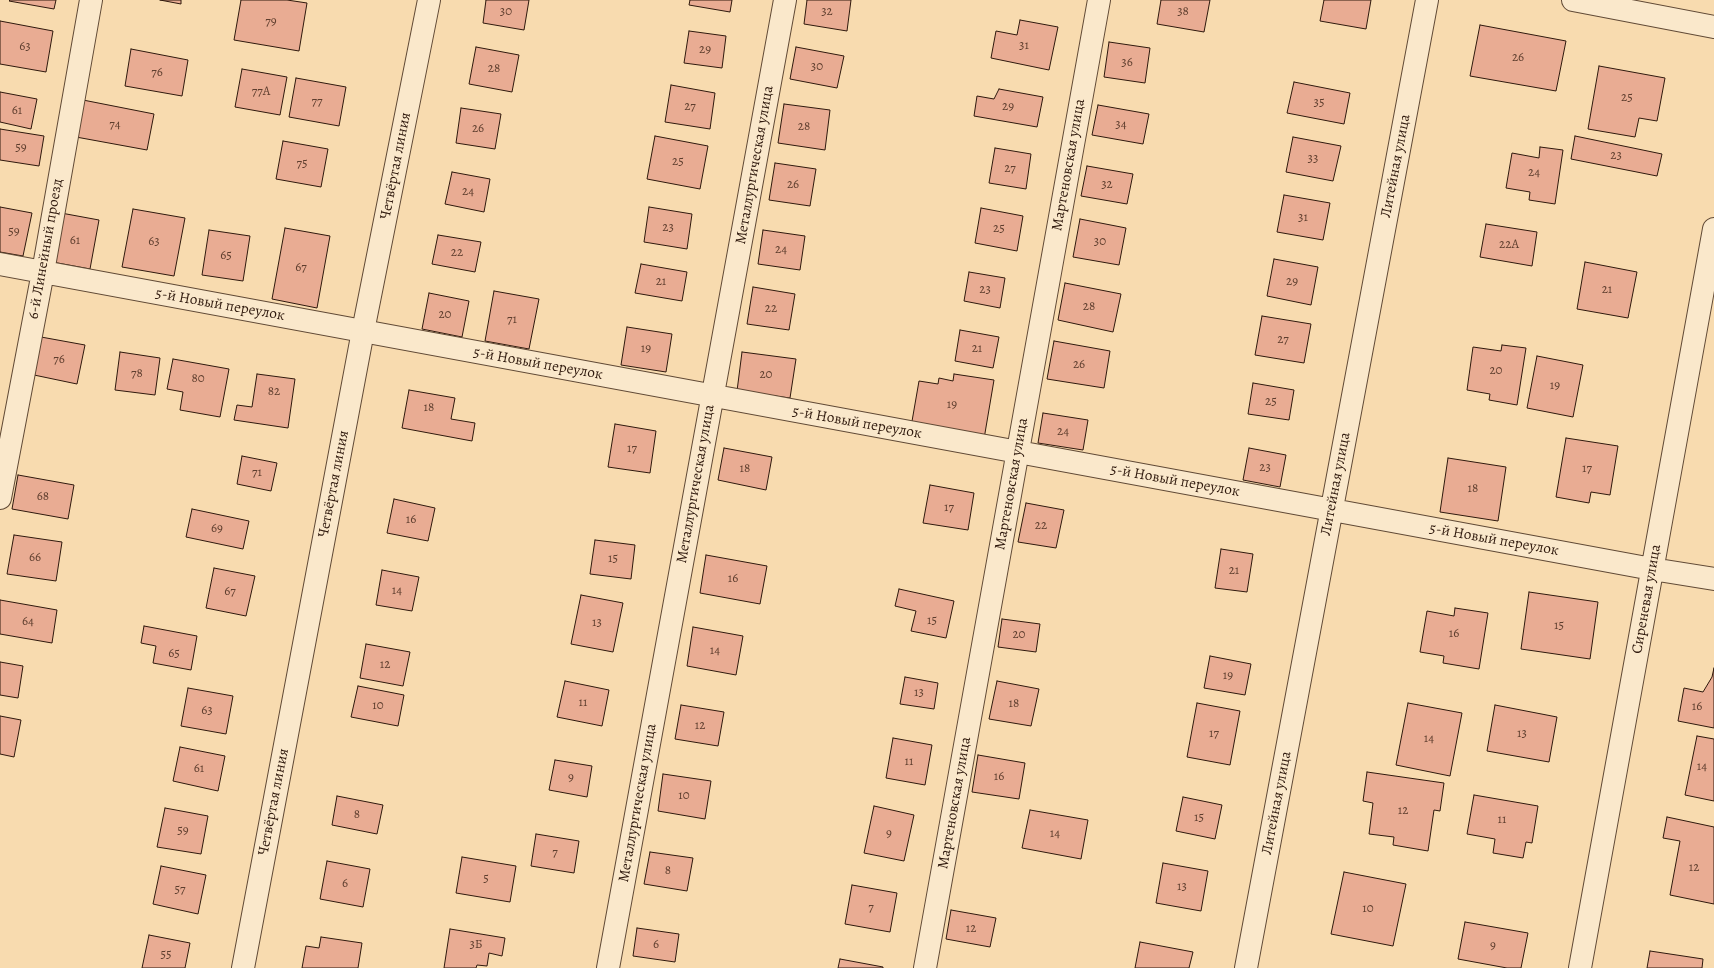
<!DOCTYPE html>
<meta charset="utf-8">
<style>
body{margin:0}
canvas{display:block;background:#f8dbaf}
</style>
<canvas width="1714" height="968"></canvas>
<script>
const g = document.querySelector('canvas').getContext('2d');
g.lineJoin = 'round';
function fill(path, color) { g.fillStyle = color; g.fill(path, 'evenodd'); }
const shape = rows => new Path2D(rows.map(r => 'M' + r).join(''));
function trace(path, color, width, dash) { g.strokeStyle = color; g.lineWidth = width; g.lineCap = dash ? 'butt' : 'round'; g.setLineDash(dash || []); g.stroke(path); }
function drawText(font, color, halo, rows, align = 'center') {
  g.font = font + ' Alegreya,serif'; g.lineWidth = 3; g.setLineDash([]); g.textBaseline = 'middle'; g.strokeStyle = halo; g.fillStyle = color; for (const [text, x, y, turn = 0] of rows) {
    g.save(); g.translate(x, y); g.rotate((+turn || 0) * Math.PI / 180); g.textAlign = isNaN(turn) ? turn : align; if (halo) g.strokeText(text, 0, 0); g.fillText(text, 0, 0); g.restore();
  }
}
const building = shape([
 [10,0,56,0,54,9,9,1,10,0],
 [160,0,181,0,181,4,160,0],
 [241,0,287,0,307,3,299,51,234,40,241,0],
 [486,0,529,0,524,30,483,23,486,0],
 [690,0,732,0,730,12,689,5,690,0],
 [807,0,851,0,847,31,804,24,807,0],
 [1161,0,1210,0,1204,32,1157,24,1161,0],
 [1324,0,1371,0,1366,29,1320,21,1324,0],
 [1020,20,1058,27,1049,70,991,58,996,31,1017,35,1020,20],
 [0,21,53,31,46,72,0,64,0,21],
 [1480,25,1566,41,1556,91,1470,76,1480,25],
 [689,31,726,36,722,68,684,63,689,31],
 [1109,42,1150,48,1145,83,1104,77,1109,42],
 [476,47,519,55,512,92,469,84,476,47],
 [796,47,844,56,837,88,790,79,796,47],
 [131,49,188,60,182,96,125,86,131,49],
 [1599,66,1665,78,1657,121,1639,118,1635,137,1588,129,1599,66],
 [242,69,287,77,280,115,235,107,242,69],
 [296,78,346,87,339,126,289,117,296,78],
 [1294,82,1350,93,1344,124,1287,113,1294,82],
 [671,85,715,93,710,129,665,122,671,85],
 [999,89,1043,97,1037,127,974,116,977,96,994,99,999,89],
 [0,92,37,99,31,129,0,122,0,92],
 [83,100,154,114,147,150,76,137,83,100],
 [784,104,830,110,825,150,778,143,784,104],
 [1098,105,1149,114,1143,144,1092,135,1098,105],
 [461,108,501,114,495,149,456,143,461,108],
 [0,129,44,136,39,166,0,160,0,129],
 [655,136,708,146,700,189,647,179,655,136],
 [1575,136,1662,154,1657,176,1571,159,1575,136],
 [1293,137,1341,146,1333,181,1286,172,1293,137],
 [283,141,328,149,321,187,276,179,283,141],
 [1540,147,1563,150,1555,204,1529,200,1530,192,1506,188,1512,153,1539,158,1540,147],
 [995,148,1031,154,1026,189,989,183,995,148],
 [775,163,816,169,810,206,769,200,775,163],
 [1087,166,1133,174,1127,204,1081,196,1087,166],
 [452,172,490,179,484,212,445,204,452,172],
 [1284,195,1330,203,1323,240,1277,232,1284,195],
 [0,207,32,213,23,256,0,252,0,207],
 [649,207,692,214,687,249,644,242,649,207],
 [981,208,1023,216,1017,251,975,243,981,208],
 [133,209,185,218,174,276,122,267,133,209],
 [61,213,99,220,90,269,52,262,61,213],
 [1080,219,1126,228,1119,265,1073,257,1080,219],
 [1486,224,1537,232,1532,266,1480,257,1486,224],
 [285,228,330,236,317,308,272,299,285,228],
 [209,230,250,236,243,281,202,275,209,230],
 [763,230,805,236,800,270,758,264,763,230],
 [438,235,481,242,475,272,432,264,438,235],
 [1274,259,1318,267,1311,305,1267,296,1274,259],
 [1585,262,1637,272,1628,318,1577,309,1585,262],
 [641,264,687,272,682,301,635,293,641,264],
 [969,272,1005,278,1000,308,964,301,969,272],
 [1065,283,1121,294,1113,332,1058,320,1065,283],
 [753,287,795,294,789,330,747,324,753,287],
 [494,291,539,299,529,349,485,341,494,291],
 [429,293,469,301,462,337,422,329,429,293],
 [1262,316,1311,324,1304,363,1255,355,1262,316],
 [627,327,672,334,666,372,621,365,627,327],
 [960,330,999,337,993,368,955,361,960,330],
 [41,337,85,345,77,384,34,375,41,337],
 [1054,341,1110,351,1104,388,1047,379,1054,341],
 [1502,345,1526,348,1517,405,1489,400,1490,394,1467,390,1473,347,1501,351,1502,345],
 [120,352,160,358,155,395,115,390,120,352],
 [742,352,796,359,790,398,737,391,742,352],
 [1537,356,1583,365,1573,417,1527,408,1537,356],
 [173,359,229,369,220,417,180,410,183,392,167,389,173,359],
 [257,374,295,379,288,428,234,420,237,405,252,407,257,374],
 [954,374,994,380,984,439,911,427,919,381,938,384,939,378,953,381,954,374],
 [1253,383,1294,390,1289,420,1248,414,1253,383],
 [409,390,455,398,451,419,475,423,472,441,402,428,409,390],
 [1043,413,1088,420,1083,450,1038,443,1043,413],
 [615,424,656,431,650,473,608,467,615,424],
 [1566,438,1618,446,1610,495,1591,492,1589,503,1556,497,1566,438],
 [724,448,772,457,766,490,718,480,724,448],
 [1249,448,1286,455,1280,487,1243,480,1249,448],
 [242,456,277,463,271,491,237,484,242,456],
 [1448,458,1506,467,1498,521,1440,512,1448,458],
 [18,475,74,485,68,519,12,509,18,475],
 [930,485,974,493,968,530,923,523,930,485],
 [394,499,435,508,428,541,387,533,394,499],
 [1026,503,1064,510,1056,548,1018,542,1026,503],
 [192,509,249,521,243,549,186,537,192,509],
 [14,535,62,542,56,581,7,574,14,535],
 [595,540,635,545,631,579,590,574,595,540],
 [1221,549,1253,554,1247,592,1215,588,1221,549],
 [706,555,767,566,760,604,700,593,706,555],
 [214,568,255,576,246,616,206,608,214,568],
 [382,570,419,577,412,611,376,605,382,570],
 [899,589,954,601,946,638,911,631,916,611,895,606,899,589],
 [1529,592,1598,602,1590,659,1521,649,1529,592],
 [581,595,623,603,613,652,571,644,581,595],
 [0,600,57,610,52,643,0,634,0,600],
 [1455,608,1488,613,1479,669,1443,663,1444,656,1420,652,1427,611,1454,616,1455,608],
 [1002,619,1040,624,1036,652,998,647,1002,619],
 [144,626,197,636,191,670,153,663,156,646,141,643,144,626],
 [693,627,743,636,736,675,687,666,693,627],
 [366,644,410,652,403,686,360,678,366,644],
 [1210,656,1251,664,1245,695,1204,688,1210,656],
 [0,662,23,666,18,698,0,695,0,662],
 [1714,668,1714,728,1678,721,1684,688,1703,692,1712,677,1714,668],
 [905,677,938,683,934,709,900,704,905,677],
 [565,681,609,690,602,726,557,717,565,681],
 [997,681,1039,689,1031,726,989,719,997,681],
 [358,686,404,695,398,726,351,717,358,686],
 [188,688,233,696,226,734,181,726,188,688],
 [1197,703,1240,711,1230,765,1187,757,1197,703],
 [1408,703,1462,713,1450,776,1396,765,1408,703],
 [681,705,724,712,718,746,675,739,681,705],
 [1495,705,1557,717,1549,762,1487,751,1495,705],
 [0,716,21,720,14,757,0,754,0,716],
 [1697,736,1714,739,1714,801,1685,795,1697,736],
 [893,738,932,745,925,785,886,778,893,738],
 [180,747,225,756,218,791,173,781,180,747],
 [978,755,1025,763,1019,799,972,792,978,755],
 [555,760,592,766,587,797,549,790,555,760],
 [1367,772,1444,783,1440,811,1434,810,1428,851,1393,845,1394,837,1369,834,1373,803,1363,801,1367,772],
 [663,774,711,781,705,819,658,811,663,774],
 [1474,795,1538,806,1532,843,1526,842,1523,858,1493,853,1495,839,1467,834,1474,795],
 [337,796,383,805,377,834,332,825,337,796],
 [1183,797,1222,805,1215,839,1176,831,1183,797],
 [874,806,914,815,904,861,864,853,874,806],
 [165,808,208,816,201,854,157,847,165,808],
 [1030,810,1088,820,1081,859,1022,848,1030,810],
 [1667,817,1714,827,1714,904,1670,895,1680,841,1663,838,1667,817],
 [536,834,579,841,574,873,531,866,536,834],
 [650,852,693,858,687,891,644,884,650,852],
 [462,857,516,866,510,902,456,893,462,857],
 [327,861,370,869,363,907,320,899,327,861],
 [1163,863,1208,871,1201,911,1156,903,1163,863],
 [161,866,206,875,198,914,153,904,161,866],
 [1344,872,1406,884,1393,946,1331,934,1344,872],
 [852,885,897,893,890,932,845,924,852,885],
 [951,910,996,918,990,947,946,939,951,910],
 [1465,922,1528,933,1521,968,1507,968,1458,959,1465,922],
 [637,928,679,934,675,962,633,956,637,928],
 [450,929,505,938,502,956,489,953,487,966,477,965,476,968,444,968,450,929],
 [149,935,190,943,185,968,142,968,149,935],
 [321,937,362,943,358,968,302,968,306,946,319,948,321,937],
 [1140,942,1193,952,1189,968,1135,968,1140,942],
 [1650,951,1703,959,1702,968,1647,968,1650,951],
 [840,959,883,967,883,968,838,968,840,959]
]);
const minor = shape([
 [1573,0,1714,27],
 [0,264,1652,569,1714,579],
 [0,498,43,272,91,0],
 [608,968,785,0],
 [925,968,1099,0],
 [1246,968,1427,0],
 [1580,968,1714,229]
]);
const tertiary = shape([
 [243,968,363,331,429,0]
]);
const numberNames = [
 ["30",506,12],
 ["32",827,12],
 ["38",1183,12],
 ["79",271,22],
 ["31",1024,46],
 ["63",25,47],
 ["29",705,50],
 ["26",1518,58],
 ["36",1127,63],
 ["30",817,67],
 ["28",494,69],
 ["76",157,73],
 ["77А",261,92],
 ["25",1627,98],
 ["77",317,102],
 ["35",1319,103],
 ["27",690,107],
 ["29",1008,107],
 ["61",17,111],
 ["74",115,125],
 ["34",1121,125],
 ["28",804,127],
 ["26",478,129],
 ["59",21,148],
 ["23",1616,156],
 ["33",1313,159],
 ["25",678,162],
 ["75",302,164],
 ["27",1010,169],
 ["24",1534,173],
 ["26",793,185],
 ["32",1107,185],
 ["24",468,192],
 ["31",1303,218],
 ["23",668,228],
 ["25",999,229],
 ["59",14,232],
 ["61",75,241],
 ["63",154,242],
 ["30",1100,242],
 ["22А",1509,245],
 ["24",781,250],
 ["22",457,253],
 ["65",226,256],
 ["67",301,268],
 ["21",661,282],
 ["29",1292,282],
 ["23",985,290],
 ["21",1607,290],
 ["28",1089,307],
 ["22",771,309],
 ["20",445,315],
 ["71",512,320],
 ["27",1283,340],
 ["19",646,349],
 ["21",977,349],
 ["76",59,360],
 ["26",1079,365],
 ["20",1496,371],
 ["78",137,374],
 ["20",766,375],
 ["80",198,379],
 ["19",1555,386],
 ["82",274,392],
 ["25",1271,402],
 ["19",952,405],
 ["18",429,408],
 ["24",1063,432],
 ["17",632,449],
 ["23",1265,468],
 ["18",745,469],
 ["17",1587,469],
 ["71",257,473],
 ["18",1473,489],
 ["68",43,497],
 ["17",949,508],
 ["16",411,520],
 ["22",1041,526],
 ["69",217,529],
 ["66",35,558],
 ["15",613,559],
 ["21",1234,571],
 ["16",733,579],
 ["14",397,591],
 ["67",230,592],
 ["15",932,621],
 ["64",28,622],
 ["13",597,623],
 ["15",1559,626],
 ["16",1454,634],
 ["20",1019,635],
 ["14",715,651],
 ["65",174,654],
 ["12",385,665],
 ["19",1228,676],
 ["13",919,693],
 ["11",583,703],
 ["18",1014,704],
 ["10",378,706],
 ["16",1697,707],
 ["63",207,711],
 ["12",700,726],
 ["17",1214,734],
 ["13",1522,734],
 ["14",1429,739],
 ["11",909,762],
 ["14",1702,767],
 ["61",199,769],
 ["16",999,777],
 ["9",571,778],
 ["10",684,796],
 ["12",1403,811],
 ["8",357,815],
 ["15",1199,818],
 ["11",1502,820],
 ["59",183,831],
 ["9",889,834],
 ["14",1055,834],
 ["7",555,853],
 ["12",1694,868],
 ["8",668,871],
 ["5",486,879],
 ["6",345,884],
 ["13",1182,887],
 ["57",180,890],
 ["7",871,908],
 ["10",1368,909],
 ["12",971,929],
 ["3Б",476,945],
 ["6",656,945],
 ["9",1493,946],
 ["55",166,955]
];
const streetNames = [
 ["Металлургическая улица",755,165,-80],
 ["Мартеновская улица",1069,165,-80],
 ["Четвёртая линия",396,166,-79],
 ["Литейная улица",1396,166,-79],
 ["6-й Линейный проезд",46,249,-80],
 ["5-й Новый переулок",220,305,10],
 ["5-й Новый переулок",538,364,10],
 ["5-й Новый переулок",857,423,10],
 ["5-й Новый переулок",1175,481,10],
 ["Четвёртая линия",334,484,-79],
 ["Металлургическая улица",696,484,-80],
 ["Мартеновская улица",1012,484,-80],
 ["Литейная улица",1336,484,-79],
 ["5-й Новый переулок",1494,540,10],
 ["Сиреневая улица",1647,599,-80],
 ["Четвёртая линия",274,802,-79],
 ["Металлургическая улица",638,803,-80],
 ["Мартеновская улица",955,803,-80],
 ["Литейная улица",1277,803,-79]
];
fill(building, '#e9ac93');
trace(building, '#2f190d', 1);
trace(minor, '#614a36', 24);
trace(tertiary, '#614a36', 24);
trace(minor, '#fae8cb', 22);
trace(tertiary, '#fae8cb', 22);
drawText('13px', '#5e3e2e', null, numberNames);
drawText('15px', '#2f190d', '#fae8cb', streetNames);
</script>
